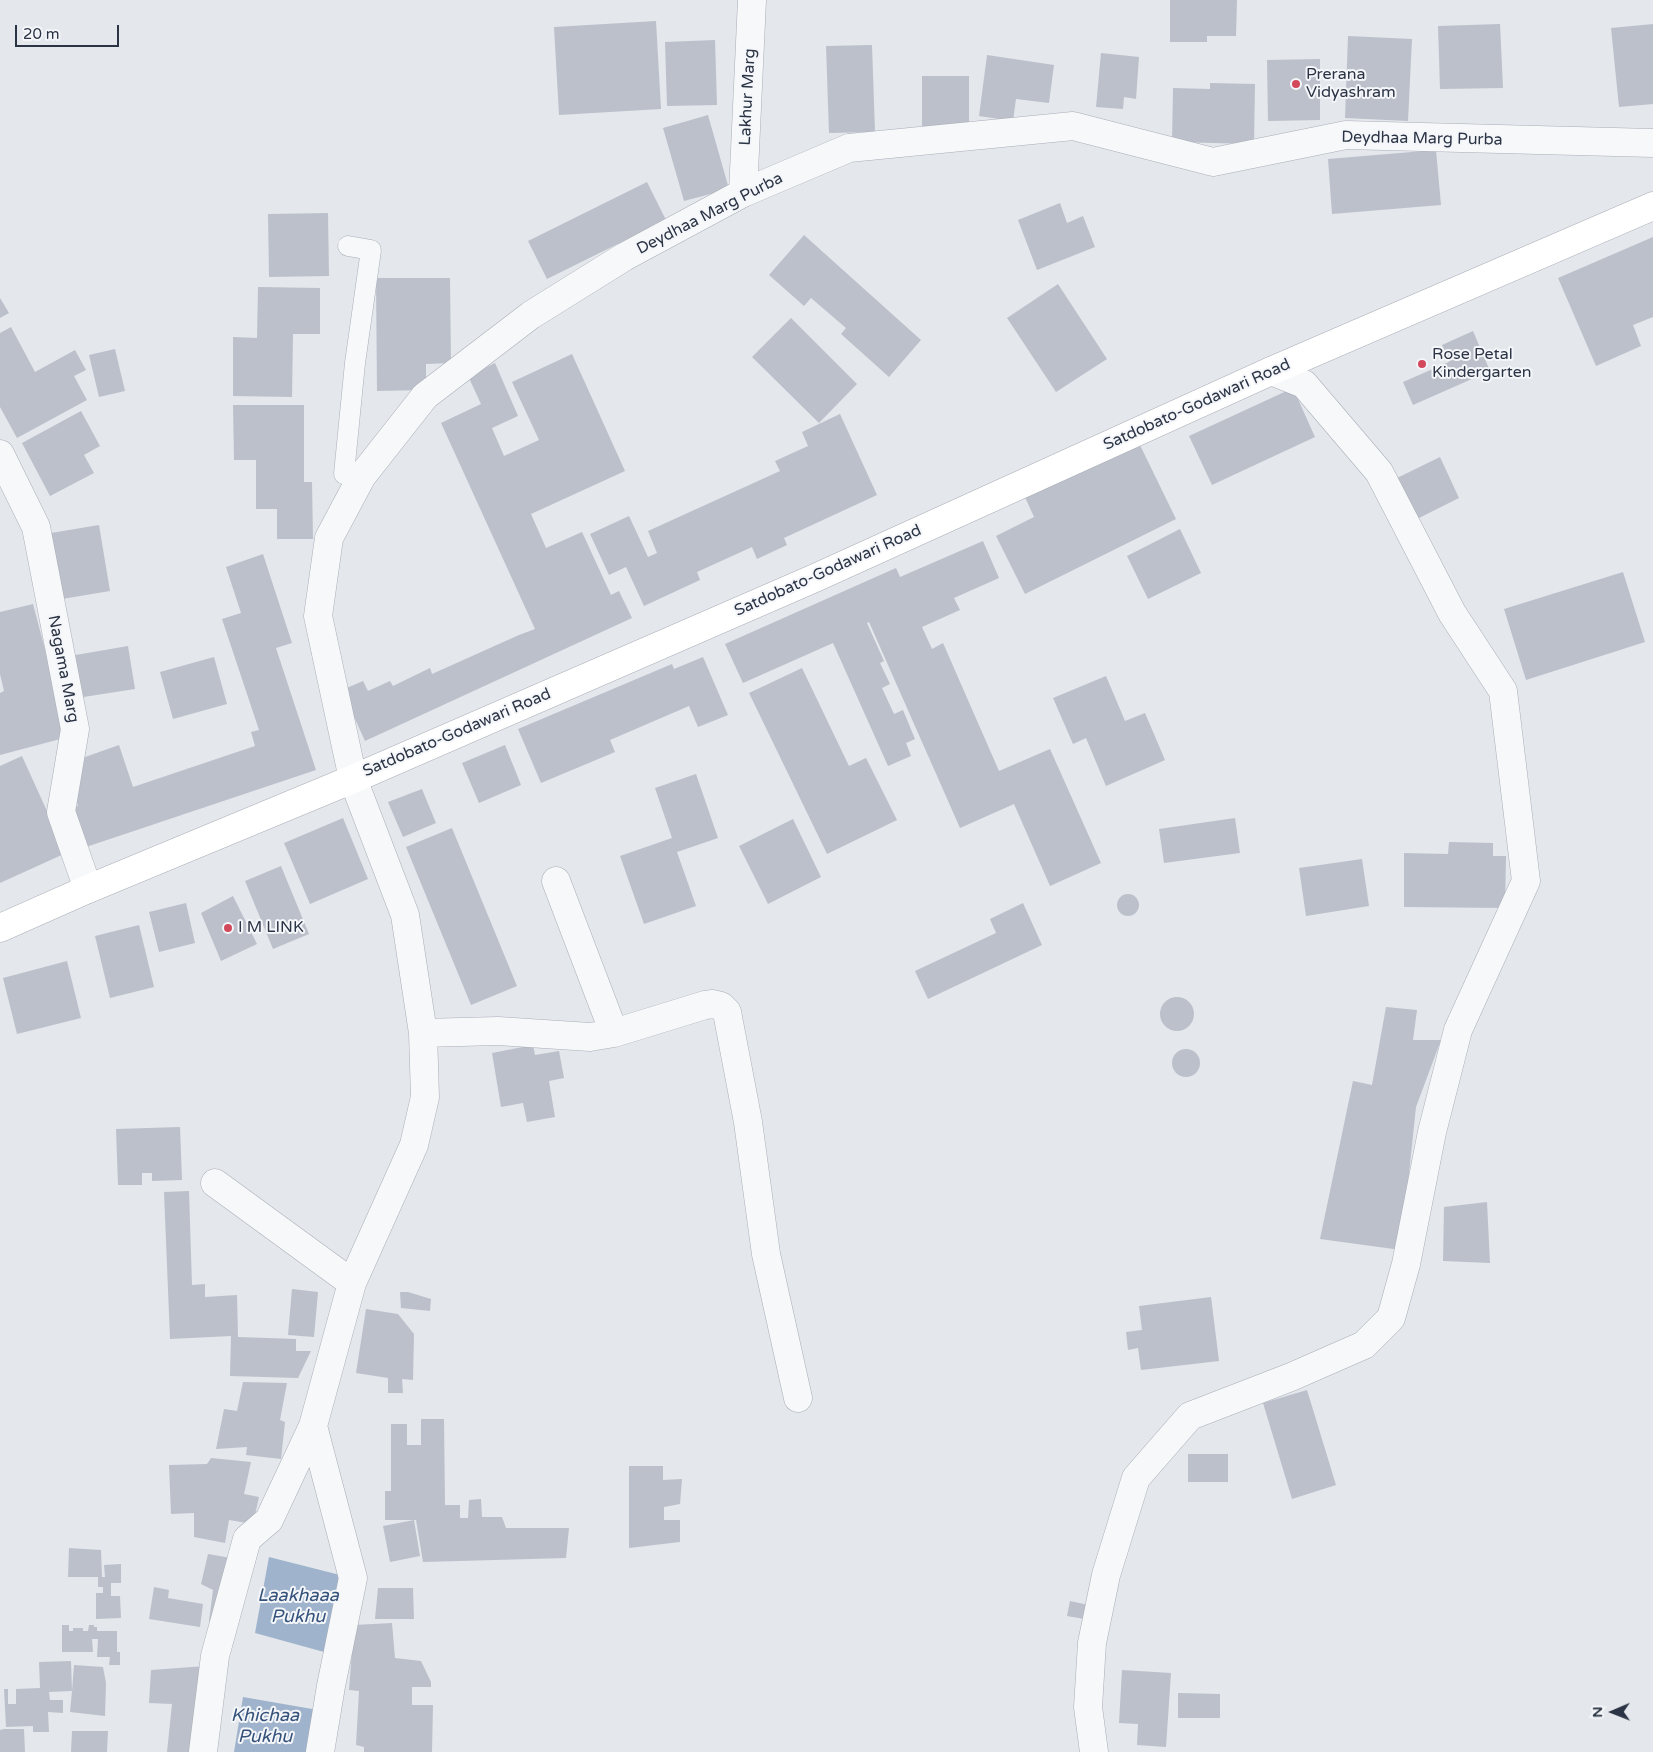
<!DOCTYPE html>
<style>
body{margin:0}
#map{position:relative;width:1653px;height:1752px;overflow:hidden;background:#e4e7ec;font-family:"Varela Round",sans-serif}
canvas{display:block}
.north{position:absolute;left:1588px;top:1687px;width:50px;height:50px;-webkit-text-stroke:4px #f4f6f9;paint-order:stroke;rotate:269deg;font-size:14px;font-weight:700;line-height:20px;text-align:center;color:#2b3445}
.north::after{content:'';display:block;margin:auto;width:18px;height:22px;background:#2b3445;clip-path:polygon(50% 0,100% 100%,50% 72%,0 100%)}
.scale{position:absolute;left:15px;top:25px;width:104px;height:22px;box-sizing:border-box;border:2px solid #2b3445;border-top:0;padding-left:6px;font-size:15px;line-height:18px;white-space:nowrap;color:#2b3445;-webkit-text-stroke:4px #f4f6f9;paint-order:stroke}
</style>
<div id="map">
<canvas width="1653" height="1752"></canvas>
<div class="north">N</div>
<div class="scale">20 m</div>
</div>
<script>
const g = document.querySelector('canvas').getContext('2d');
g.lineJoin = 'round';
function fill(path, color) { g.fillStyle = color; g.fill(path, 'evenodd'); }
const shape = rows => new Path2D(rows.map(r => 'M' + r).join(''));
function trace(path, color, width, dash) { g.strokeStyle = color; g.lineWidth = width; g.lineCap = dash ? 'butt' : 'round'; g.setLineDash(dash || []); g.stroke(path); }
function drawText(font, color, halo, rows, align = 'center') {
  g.font = font + ' "Varela Round",sans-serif'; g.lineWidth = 4; g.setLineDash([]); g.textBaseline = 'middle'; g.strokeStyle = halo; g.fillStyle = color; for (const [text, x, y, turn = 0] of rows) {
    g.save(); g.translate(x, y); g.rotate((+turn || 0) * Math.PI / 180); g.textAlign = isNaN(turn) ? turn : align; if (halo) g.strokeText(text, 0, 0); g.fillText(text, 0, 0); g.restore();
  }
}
const water = shape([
 [269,1557,344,1576,324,1652,255,1633],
 [243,1697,318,1710,311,1752,234,1752]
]);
const building = shape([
 [1170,0,1237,0,1236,36,1207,36,1207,42,1170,42],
 [656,21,661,109,559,115,554,27],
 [1500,24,1503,88,1440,89,1438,26],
 [1653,24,1653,104,1619,107,1611,28],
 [1348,36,1412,39,1408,121,1345,118],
 [715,40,717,105,667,106,665,42],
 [872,45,875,132,829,133,826,46],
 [1101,53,1139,57,1136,99,1124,97,1123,109,1096,107],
 [987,55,1054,65,1049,103,1016,99,1013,121,979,116],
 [1320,59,1320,120,1268,121,1267,60],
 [922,76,969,76,969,131,922,130],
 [1210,83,1255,84,1254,144,1172,142,1173,88,1210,89],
 [708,115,729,189,684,201,663,128],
 [1436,150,1441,205,1332,214,1328,159],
 [647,182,666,220,547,279,528,241],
 [1060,203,1067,223,1083,216,1095,247,1037,270,1018,220],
 [328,213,329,276,269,277,268,214],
 [804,235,921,340,889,377,841,334,846,328,811,298,804,306,769,275],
 [1653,237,1653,317,1633,325,1641,346,1596,366,1558,278],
 [376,278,450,278,451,363,426,364,426,390,377,391],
 [1058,284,1107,359,1056,392,1007,318],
 [258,287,320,288,320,334,293,334,292,397,233,396,233,337,257,338],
 [0,298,9,313,0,318],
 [791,318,857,384,819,423,752,357],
 [11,327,35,372,75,350,86,370,74,376,87,400,17,438,0,407,0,333],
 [1473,331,1490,371,1413,405,1403,382,1449,362,1442,345],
 [115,349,125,391,99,397,89,355],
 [572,354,625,471,531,514,546,548,582,532,611,595,619,591,632,618,365,741,342,690,363,681,368,691,390,681,393,686,430,668,432,674,519,635,535,629,441,423,481,404,468,376,495,363,518,416,492,428,504,456,539,440,512,382],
 [1293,388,1315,437,1212,485,1189,436],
 [233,405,304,405,304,482,312,482,313,539,277,539,277,509,256,509,256,460,234,460],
 [81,411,100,446,84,455,94,473,50,496,22,443],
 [840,414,877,495,784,538,787,545,757,559,752,547,697,572,700,580,644,606,626,567,609,575,590,534,629,516,648,557,657,553,648,531,780,471,775,461,808,446,802,432],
 [1137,439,1176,519,1025,594,996,536,1034,517,1024,495],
 [1440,457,1459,498,1417,519,1397,478],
 [99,525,110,591,62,599,51,533],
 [1180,529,1201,573,1148,599,1127,556],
 [983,541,999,578,954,598,960,610,922,627,932,649,943,643,999,771,1050,749,1101,863,1050,886,1014,804,960,828,869,622,867,623,884,661,880,663,890,684,882,688,894,714,903,710,915,739,906,743,911,756,888,766,833,643,743,683,725,644,896,568,900,577],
 [263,554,292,643,276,648,316,770,83,848,70,808,78,806,72,787,71,762,119,745,133,787,255,746,251,732,259,730,222,619,241,613,226,567],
 [1623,572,1645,642,1526,680,1504,609],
 [33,604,68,737,0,755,0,693,4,691,0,674,0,612],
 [128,646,135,689,77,698,70,656],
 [214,657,227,704,173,719,160,672],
 [703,657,728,715,698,727,689,706,610,740,615,752,541,783,518,729,672,664,674,669],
 [802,668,849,766,866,758,897,820,827,854,749,693],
 [1106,676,1125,721,1145,713,1165,760,1106,786,1086,738,1073,744,1053,698],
 [505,745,521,785,479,803,462,763],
 [22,756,66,853,0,883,0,766],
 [696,774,718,838,677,852,696,906,644,924,620,856,672,838,655,788],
 [422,789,436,823,403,837,388,802],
 [343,818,368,879,310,904,284,843],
 [1235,818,1240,853,1164,863,1159,829],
 [793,819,821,877,768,904,739,846],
 [452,828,517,986,471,1005,406,847],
 [1449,842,1493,843,1493,856,1506,856,1505,908,1404,907,1404,853,1448,854],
 [1362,859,1369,906,1306,916,1299,868],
 [281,866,309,934,273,949,245,881],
 '1117 905a11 11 0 1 1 22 0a11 11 0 1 1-22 0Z',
 [233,896,257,944,221,961,201,913],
 [186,903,195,943,159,952,149,912],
 [1023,903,1042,945,928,999,915,971,996,933,990,919],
 [139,925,154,987,110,998,95,936],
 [67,961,81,1018,17,1034,3,978],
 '1160 1014a17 17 0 1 1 34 0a17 17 0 1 1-34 0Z',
 [1386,1007,1417,1010,1413,1040,1441,1040,1416,1107,1401,1250,1320,1239,1353,1081,1372,1085],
 [533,1045,535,1055,559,1051,564,1078,549,1081,555,1117,527,1122,523,1103,501,1107,492,1053],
 '1172 1063a14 14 0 1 1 28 0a14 14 0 1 1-28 0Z',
 [180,1127,182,1180,152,1181,152,1173,142,1173,142,1185,118,1185,116,1129],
 [189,1191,192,1285,205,1284,205,1297,237,1295,238,1337,296,1339,296,1351,311,1351,298,1378,230,1376,231,1336,170,1339,164,1192],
 [1487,1202,1490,1263,1443,1261,1444,1207],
 [292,1289,318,1292,314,1337,288,1335],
 [400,1292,408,1292,431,1299,430,1311,401,1308],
 [1211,1297,1219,1361,1141,1370,1138,1348,1128,1350,1126,1332,1142,1330,1139,1306],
 [366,1309,398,1314,414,1334,413,1380,402,1379,403,1393,388,1393,388,1378,356,1373],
 [243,1382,287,1383,280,1420,285,1422,281,1459,246,1455,247,1447,216,1449,224,1409,237,1411],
 [1307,1390,1336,1485,1292,1499,1263,1403],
 [421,1419,444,1419,445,1505,460,1505,460,1518,468,1518,469,1500,481,1499,482,1517,502,1517,506,1528,569,1528,566,1558,423,1562,416,1520,385,1520,385,1491,391,1491,391,1424,407,1424,407,1445,421,1445],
 [1188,1454,1228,1454,1228,1482,1188,1482],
 [211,1458,251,1462,244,1494,259,1497,253,1524,229,1520,225,1543,194,1537,194,1513,171,1514,169,1465,207,1464],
 [629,1466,663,1466,663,1480,682,1479,680,1504,664,1507,664,1520,680,1520,680,1542,629,1548],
 [414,1520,420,1556,390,1562,383,1526],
 [69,1548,101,1550,102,1577,105,1577,104,1565,121,1564,121,1583,111,1583,111,1596,120,1596,121,1618,96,1619,96,1593,103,1593,103,1587,98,1587,98,1577,68,1577],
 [208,1554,231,1558,216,1625,209,1621,213,1590,201,1584],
 [154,1587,169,1590,168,1598,203,1604,200,1627,149,1619],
 [378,1588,413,1588,414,1619,375,1619],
 [1070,1601,1093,1606,1090,1620,1067,1616],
 [392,1623,395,1658,421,1661,431,1682,431,1687,412,1687,412,1705,433,1705,432,1752,364,1752,364,1747,356,1745,359,1691,349,1690,354,1625],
 [62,1625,69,1625,69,1631,73,1631,73,1628,83,1628,83,1631,88,1631,89,1625,94,1625,94,1627,97,1627,97,1631,117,1631,117,1652,120,1652,120,1665,109,1665,110,1657,97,1657,98,1639,92,1639,93,1652,62,1652],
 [71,1661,72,1691,74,1665,103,1667,106,1683,105,1716,70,1712,72,1691,49,1692,50,1700,63,1700,63,1713,48,1712,49,1732,33,1732,33,1726,6,1727,4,1689,8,1689,8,1704,16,1704,16,1689,40,1688,39,1662],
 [206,1666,197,1752,167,1752,172,1704,149,1703,151,1670],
 [1122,1670,1171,1673,1166,1747,1137,1745,1138,1724,1119,1723],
 [1178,1693,1220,1694,1220,1718,1178,1718],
 [4,1729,24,1729,25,1752,0,1752,0,1730],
 [72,1731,108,1731,107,1752,71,1752]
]);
const lane = shape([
 [348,246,371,250,355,363,344,474,362,476]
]);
const street = shape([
 [743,193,752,0],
 [0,454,36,527,75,729,61,812,88,889],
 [556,881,614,1033],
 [423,1033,498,1031,590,1037,614,1033,705,1005,713,1004,721,1006,727,1012,748,1122,766,1254,798,1398],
 [215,1183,352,1283],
 [313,1426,353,1578,331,1686,320,1752],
 [203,1752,215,1656,247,1539,269,1520,313,1426,352,1283,414,1145,425,1097,423,1033,405,915,353,779,318,616,329,538,362,476,425,396,531,315,624,257,743,193,849,148,1073,126,1213,162,1346,135,1653,143],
 [1094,1752,1088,1707,1092,1643,1106,1575,1136,1478,1190,1416,1291,1377,1364,1345,1391,1318,1406,1264,1432,1132,1458,1030,1526,881,1503,691,1452,613,1379,472,1304,384,1271,371]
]);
const secondary = shape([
 [0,928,88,889,353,779,815,578,1271,371,1653,206]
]);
const markers = [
 [1296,84,5,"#d1495b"],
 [1422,364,5,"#d1495b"],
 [228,928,5,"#d1495b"]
];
const poiNames = [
 ["Prerana",1306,75],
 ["Vidyashram",1306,93],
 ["Rose Petal",1432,355],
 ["Kindergarten",1432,373],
 ["I M LINK",238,928]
];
const streetNames = [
 ["Lakhur Marg",748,97,-87],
 ["Deydhaa Marg Purba",1422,139,1],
 ["Deydhaa Marg Purba",710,214,-27],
 ["Satdobato-Godawari Road",1197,405,-24],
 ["Satdobato-Godawari Road",828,571,-24],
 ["Nagama Marg",63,669,79],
 ["Satdobato-Godawari Road",457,733,-23]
];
const waterNames = [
 ["Laakhaaa",298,1596],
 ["Pukhu",298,1617],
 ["Khichaa",265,1716],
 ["Pukhu",265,1737]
];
fill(water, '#9fb4cc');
fill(building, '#bbc0ca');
trace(lane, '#a9aeb7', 21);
trace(street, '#a9aeb7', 29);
trace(secondary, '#a9aeb7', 29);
trace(lane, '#f7f8fa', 20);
trace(street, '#f7f8fa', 28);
trace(secondary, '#fff', 28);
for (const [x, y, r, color] of markers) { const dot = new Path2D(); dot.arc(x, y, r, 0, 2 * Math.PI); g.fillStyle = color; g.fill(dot); trace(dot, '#f4f6f9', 2); }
drawText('16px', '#2b3445', '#f4f6f9', poiNames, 'left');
drawText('16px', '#2b3445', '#f4f6f9', streetNames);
drawText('italic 18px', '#34527a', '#f4f6f9', waterNames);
</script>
